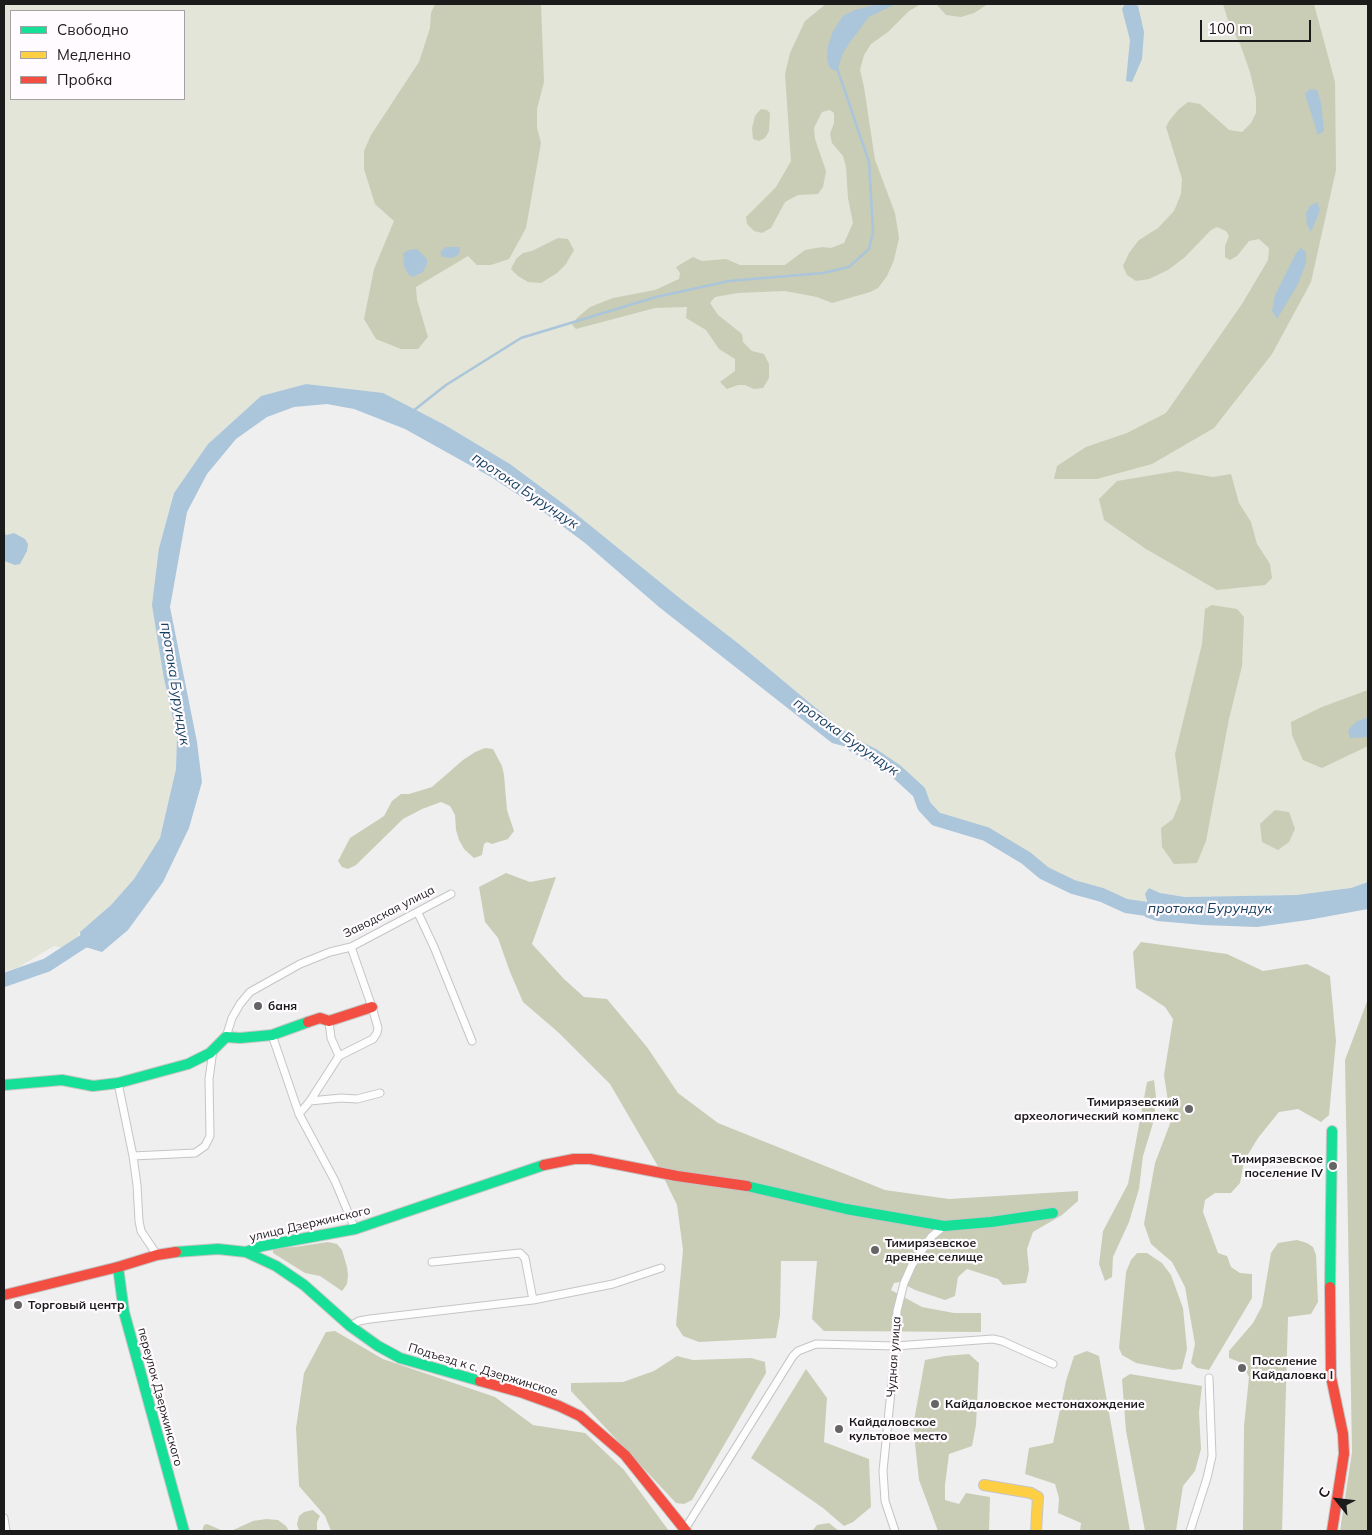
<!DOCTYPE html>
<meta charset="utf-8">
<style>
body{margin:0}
#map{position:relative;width:1372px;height:1535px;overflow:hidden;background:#f0eff0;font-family:Mulish,sans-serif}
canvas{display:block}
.frame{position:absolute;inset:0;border:5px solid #1c1b1c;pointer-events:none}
.legend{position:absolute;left:10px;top:10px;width:175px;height:90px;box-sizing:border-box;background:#fffbff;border:1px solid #a4a1a4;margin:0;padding:6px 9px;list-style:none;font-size:15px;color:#1c1b1c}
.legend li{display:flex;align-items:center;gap:10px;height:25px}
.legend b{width:25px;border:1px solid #a4a1a4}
.north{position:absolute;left:1312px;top:1475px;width:50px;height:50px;-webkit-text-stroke:4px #fffbff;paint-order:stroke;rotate:299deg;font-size:14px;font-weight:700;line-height:20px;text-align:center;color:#1c1b1c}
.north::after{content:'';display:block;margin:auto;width:18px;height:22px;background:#1c1b1c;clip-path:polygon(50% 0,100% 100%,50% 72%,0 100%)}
.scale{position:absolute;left:1200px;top:20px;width:111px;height:22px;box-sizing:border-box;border:2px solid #1c1b1c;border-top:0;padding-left:6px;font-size:15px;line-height:18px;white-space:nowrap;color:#1c1b1c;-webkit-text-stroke:4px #fffbff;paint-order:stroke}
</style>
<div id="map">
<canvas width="1372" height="1535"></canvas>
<div class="frame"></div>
<ul class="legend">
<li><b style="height:6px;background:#16e098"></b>Свободно</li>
<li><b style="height:6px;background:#ffcf43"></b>Медленно</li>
<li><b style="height:6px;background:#f24e42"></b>Пробка</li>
</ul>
<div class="north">С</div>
<div class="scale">100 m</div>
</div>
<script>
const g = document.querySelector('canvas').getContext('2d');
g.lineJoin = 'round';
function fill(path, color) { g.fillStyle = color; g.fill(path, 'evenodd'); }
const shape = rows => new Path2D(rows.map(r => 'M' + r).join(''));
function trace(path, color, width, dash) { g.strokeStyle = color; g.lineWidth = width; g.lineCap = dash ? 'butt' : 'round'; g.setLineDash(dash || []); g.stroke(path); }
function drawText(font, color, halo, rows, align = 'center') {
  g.font = font + ' Mulish,sans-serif'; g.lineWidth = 4.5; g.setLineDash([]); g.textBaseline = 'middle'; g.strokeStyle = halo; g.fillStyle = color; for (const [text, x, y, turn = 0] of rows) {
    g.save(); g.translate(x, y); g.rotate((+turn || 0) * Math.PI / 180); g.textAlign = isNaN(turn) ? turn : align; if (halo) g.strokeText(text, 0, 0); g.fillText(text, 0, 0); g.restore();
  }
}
const green = shape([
 [4,4,1368,4,1368,882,1351,888,1296,895,1185,897,1160,893,1149,888,1144,909,1126,906,1102,895,1073,887,1044,873,1026,858,986,834,936,819,924,806,919,792,896,771,869,753,856,739,834,723,739,644,682,601,565,505,510,464,445,425,383,394,306,384,261,396,208,444,174,493,159,548,164,679,177,736,176,769,160,838,134,879,111,905,80,932,69,949,54,946,17,968,4,971],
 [11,11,184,11,184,99,11,99]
]);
const forest = shape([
 [435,4,541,4,544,82,537,109,537,128,541,143,526,228,509,259,491,265,477,265,468,256,416,287,417,300,428,337,418,349,401,349,376,339,364,319,374,269,394,221,375,204,364,169,364,151,371,135,419,62,430,28,431,13],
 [826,4,921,4,909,11,888,32,871,44,864,55,860,70,864,87,875,160,895,213,899,238,894,260,887,276,878,288,870,292,832,303,817,297,785,291,738,293,715,297,710,303,718,315,742,334,743,342,752,351,764,354,769,364,769,378,763,388,754,389,745,385,738,385,727,389,720,382,735,371,735,359,719,349,706,330,686,318,687,307,655,308,576,329,572,325,577,318,590,307,613,298,655,290,679,279,680,273,676,267,693,257,702,261,726,259,740,265,785,265,805,250,822,247,831,248,844,243,853,223,848,198,846,167,843,156,832,143,830,134,834,123,834,113,830,110,822,112,814,128,815,139,826,171,823,187,818,194,798,195,785,202,771,228,762,233,754,231,747,224,746,217,776,187,791,161,785,74,790,53,805,21],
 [932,4,988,4,974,13,961,17,946,15,937,5],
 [1223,4,1314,4,1335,82,1336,170,1311,282,1272,354,1214,428,1152,464,1097,479,1054,479,1057,466,1086,447,1127,433,1166,413,1242,304,1268,260,1269,248,1259,239,1249,241,1237,256,1230,260,1225,257,1225,246,1229,236,1226,231,1217,227,1211,230,1185,257,1168,270,1149,279,1136,281,1127,275,1123,266,1129,253,1139,240,1158,228,1174,211,1181,194,1182,179,1166,127,1169,121,1179,109,1188,102,1200,104,1229,130,1242,132,1251,123,1256,113,1256,98,1250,72,1240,44,1228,20],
 [761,109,767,110,770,113,769,131,765,138,759,141,753,139,752,128,755,116],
 [558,238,568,239,574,250,566,264,557,273,541,283,528,282,518,276,511,269,516,259,523,253,532,251],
 [1177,471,1213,477,1231,474,1239,503,1251,522,1257,544,1270,564,1272,578,1265,585,1217,590,1146,549,1104,520,1099,499,1117,481],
 [1212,605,1237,609,1244,617,1242,666,1229,719,1206,841,1197,863,1174,864,1162,847,1161,828,1173,819,1181,799,1175,754,1202,644,1205,609],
 [1368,690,1368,746,1322,768,1303,760,1292,735,1291,722,1322,707],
 [485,748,493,749,502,766,504,775,507,810,514,831,508,839,492,844,487,842,484,844,482,855,474,858,464,849,459,840,456,830,455,815,450,806,441,802,422,809,403,819,356,865,348,869,342,867,338,861,350,838,384,816,392,801,401,794,409,794,432,787,463,760,475,752],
 [1275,810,1289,812,1295,829,1289,842,1278,850,1262,842,1260,824],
 [506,873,530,882,556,877,532,944,564,979,584,997,607,999,647,1047,678,1093,718,1123,885,1190,949,1199,1078,1191,1078,1201,1062,1215,1033,1232,1027,1249,1029,1270,1026,1283,1003,1285,998,1279,967,1269,958,1277,955,1296,945,1300,915,1290,900,1282,894,1283,891,1290,922,1307,954,1313,981,1313,981,1332,824,1331,812,1319,817,1261,781,1261,780,1315,776,1338,699,1342,683,1336,676,1325,683,1250,677,1205,659,1168,610,1084,559,1033,523,1002,510,972,498,938,485,922,479,887],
 [1141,942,1227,954,1263,971,1307,964,1330,976,1336,1041,1329,1115,1321,1122,1298,1109,1279,1112,1258,1138,1244,1161,1240,1183,1231,1193,1215,1193,1205,1200,1203,1212,1218,1253,1227,1256,1231,1267,1240,1273,1252,1274,1252,1298,1209,1370,1197,1368,1191,1363,1195,1344,1185,1287,1172,1262,1151,1244,1144,1224,1155,1163,1171,1121,1164,1075,1173,1019,1165,1007,1136,988,1133,952],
 [1368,999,1368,1531,1340,1531,1352,1452,1345,1060],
 [1154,1080,1156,1097,1154,1120,1143,1156,1139,1189,1129,1222,1113,1257,1112,1277,1105,1281,1099,1264,1103,1231,1128,1184,1147,1082],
 [1297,1240,1307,1243,1313,1247,1316,1255,1318,1302,1311,1314,1288,1317,1282,1531,1243,1531,1244,1426,1249,1377,1242,1363,1229,1358,1229,1351,1253,1323,1262,1306,1271,1253,1278,1243],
 [328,1242,337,1244,342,1250,347,1267,348,1275,347,1284,342,1291,320,1276,305,1273,273,1253,273,1250,277,1248,295,1247],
 [1137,1253,1147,1253,1162,1263,1171,1275,1183,1308,1187,1349,1182,1369,1173,1370,1136,1363,1122,1355,1119,1348,1126,1272,1131,1260],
 [335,1331,383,1359,495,1397,533,1425,585,1433,624,1470,669,1531,331,1531,325,1516,299,1486,296,1428,304,1373,326,1332],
 [1087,1351,1099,1356,1130,1531,1080,1531,1081,1523,1058,1513,1059,1498,1055,1484,1025,1474,1029,1448,1053,1443,1066,1381,1074,1356],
 [969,1354,979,1363,976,1425,972,1446,949,1454,945,1485,945,1500,959,1504,966,1493,990,1497,989,1531,938,1531,919,1480,913,1426,925,1360,945,1356],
 [677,1356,693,1360,751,1358,765,1362,766,1373,692,1500,684,1504,676,1503,571,1391,571,1383,623,1382,654,1371],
 [806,1369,827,1398,824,1442,869,1459,871,1507,853,1522,844,1526,823,1508,751,1458],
 [1130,1374,1202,1386,1199,1412,1201,1449,1195,1471,1183,1486,1176,1531,1145,1531,1126,1431,1122,1379],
 [313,1510,320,1516,317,1522,317,1531,299,1531,297,1524,299,1516,304,1512],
 [266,1519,278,1520,286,1526,289,1531,202,1531,204,1525,207,1524,221,1530,231,1531,253,1521],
 [829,1523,839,1531,812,1531,817,1525]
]);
const water = shape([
 [878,4,896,4,869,17,850,42,843,53,837,71,833,70,829,67,827,58,828,46,833,31,843,16,855,10],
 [1125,4,1134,4,1138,6,1144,32,1142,59,1132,82,1126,81,1130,40,1122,9],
 [1310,89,1317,90,1321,103,1324,131,1318,135,1305,94],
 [1317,202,1320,210,1311,232,1307,225,1306,213,1310,206],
 [446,247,459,247,460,251,458,255,452,258,442,257,440,252],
 [1301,248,1306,252,1306,263,1298,284,1277,319,1272,311,1275,295,1296,253],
 [417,249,427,259,427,264,423,272,413,277,408,274,404,266,403,253,409,250],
 [306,384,383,393,445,425,510,464,565,505,682,600,739,644,834,723,856,739,869,753,832,743,659,607,585,543,537,507,491,477,405,429,354,409,327,404,294,407,267,417,236,439,207,474,187,512,170,607,197,742,202,782,189,828,163,882,128,930,102,952,82,946,80,932,111,905,134,879,160,838,176,769,177,736,164,679,152,605,159,548,174,493,208,444,261,396],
 [14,533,25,539,28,544,27,551,20,564,15,565,4,561,4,534,7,535],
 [1368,717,1368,737,1350,738,1348,730,1356,722],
 [1368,882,1368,909,1308,920,1257,927,1203,925,1157,921,1145,917,1144,909,1147,901,1145,894,1149,888,1160,893,1185,897,1296,895,1351,888]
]);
const stream = shape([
 [413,411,446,385,521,338,656,297,729,281,823,273,849,267,869,249,873,232,869,162,837,68]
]);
const river = shape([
 [853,745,874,756,896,771,919,792,924,806,936,819,986,834,1026,858,1044,873,1073,887,1102,895,1126,906,1161,911],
 [4,980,47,965,96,933]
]);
const street = shape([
 [418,913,434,947,472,1041],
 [329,1021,331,1038,339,1056],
 [272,1035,299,1114,335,1181,355,1229],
 [226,1037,232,1018,240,1004,250,992,300,964,330,952,351,947,451,894],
 [118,1083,133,1156,137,1185,139,1221,141,1231,157,1255],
 [310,1101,341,1098,357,1099,380,1093],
 [299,1114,310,1101,339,1056,373,1039,377,1033,378,1028,372,1007,351,947],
 [133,1156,195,1153,205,1146,210,1136,209,1079,213,1050],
 [432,1262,520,1253,525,1258,533,1300],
 [350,1326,359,1321,370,1319,533,1300,613,1284,661,1268],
 [4,1518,6,1531],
 [685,1529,793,1356,798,1351,816,1344,895,1346,993,1339,1002,1341,1053,1364],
 [895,1531,885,1501,883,1471,894,1361,897,1311,904,1283,912,1265,931,1237,944,1226],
 [1190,1531,1207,1478,1212,1456,1209,1378]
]);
const fast = shape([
 [4,1085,62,1080,93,1086,118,1083,188,1064,210,1053,226,1037,240,1038,272,1035,308,1022],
 [747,1186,846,1209,944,1226,991,1222,1053,1213],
 [176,1252,218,1249,246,1252,262,1246,355,1229,544,1165],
 [246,1252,276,1266,304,1285,350,1326,378,1346,400,1358,480,1381],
 [118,1267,124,1312,184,1531],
 [1330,1287,1332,1131]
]);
const slow = shape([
 [984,1485,1031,1493,1038,1497,1036,1531]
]);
const jam = shape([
 [308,1022,320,1018,329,1021,372,1007],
 [544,1165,574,1159,590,1159,677,1176,747,1186],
 [1330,1287,1331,1377,1343,1434,1344,1454,1332,1531],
 [4,1295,118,1267,157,1255,176,1252],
 [480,1381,523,1393,559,1406,580,1416,625,1455,686,1531]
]);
const markers = [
 [258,1006,5,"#666566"],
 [1189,1109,5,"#666566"],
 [1333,1166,5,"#666566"],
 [875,1250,5,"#666566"],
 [18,1305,5,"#666566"],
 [1242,1368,5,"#666566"],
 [935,1404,5,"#666566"],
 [839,1429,5,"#666566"]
];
const streetNames = [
 ["Заводская улица",389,912,-27],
 ["улица Дзержинского",310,1224,-13],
 ["Чудная улица",894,1357,-86],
 ["Подъезд к с. Дзержинское",483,1370,17],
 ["переулок Дзержинского",160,1397,75]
];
const poiNames = [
 ["баня",268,1006],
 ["Тимирязевский",1179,1102,"right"],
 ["археологический комплекс",1179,1116,"right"],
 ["Тимирязевское",1323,1159,"right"],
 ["поселение IV",1323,1173,"right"],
 ["Тимирязевское",885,1243],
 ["древнее селище",885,1257],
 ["Торговый центр",28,1305],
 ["Поселение",1252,1361],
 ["Кайдаловка I",1252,1375],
 ["Кайдаловское местонахождение",945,1404],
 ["Кайдаловское",849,1422],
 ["культовое место",849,1436]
];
const waterNames = [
 ["протока Бурундук",525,491,34],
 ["протока Бурундук",175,684,81],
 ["протока Бурундук",846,737,35],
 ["протока Бурундук",1210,909]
];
fill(green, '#e2e5d7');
fill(forest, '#c9cdb6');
fill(water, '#abc5da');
trace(stream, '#abc5da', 2.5);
trace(river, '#abc5da', 14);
trace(street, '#c5c5c5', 9);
trace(fast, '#c5c5c5', 12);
trace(slow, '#c5c5c5', 12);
trace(jam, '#c5c5c5', 12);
trace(street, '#fdfdfd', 7);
trace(fast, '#16e098', 10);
trace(slow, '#ffcf43', 10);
trace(jam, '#f24e42', 10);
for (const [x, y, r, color] of markers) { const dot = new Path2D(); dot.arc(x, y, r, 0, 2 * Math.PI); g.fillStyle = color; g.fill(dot); trace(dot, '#fffbff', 2); }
drawText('12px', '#1c1b1c', '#fffbff', streetNames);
drawText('bold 12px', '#1c1b1c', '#fffbff', poiNames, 'left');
drawText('italic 14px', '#133f5e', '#fffbff', waterNames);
</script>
